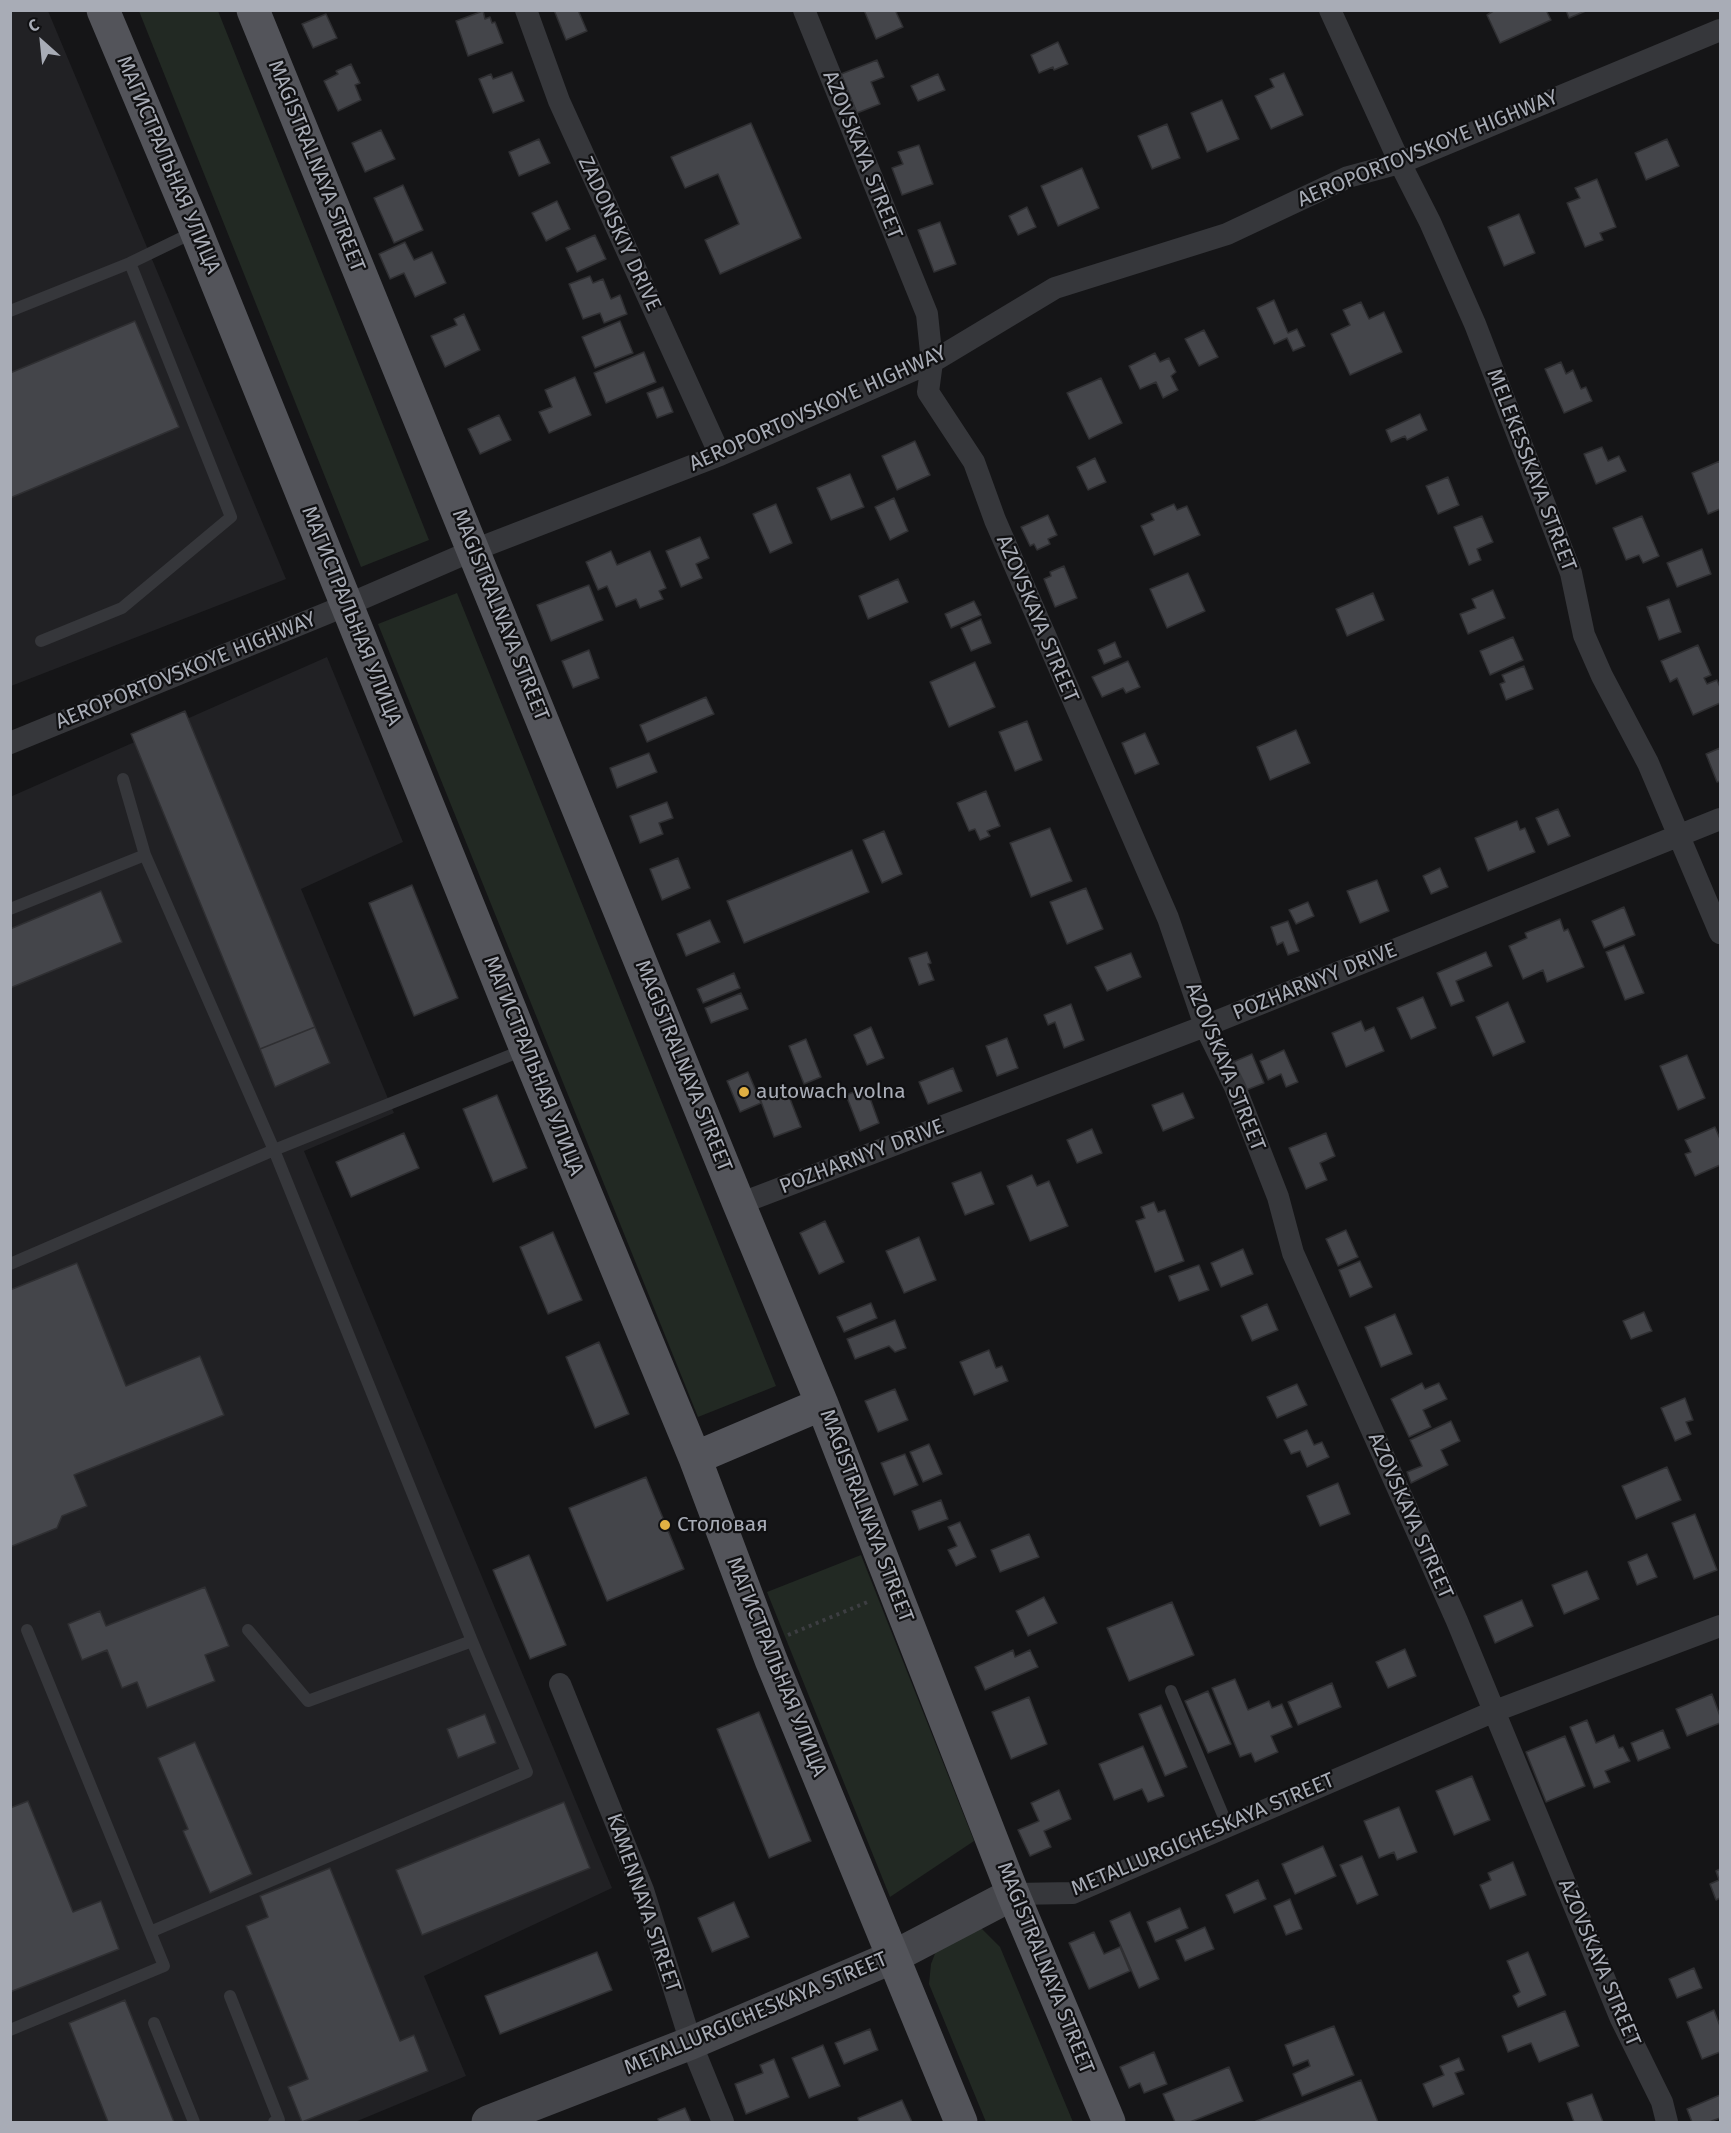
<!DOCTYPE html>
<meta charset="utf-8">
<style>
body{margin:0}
#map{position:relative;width:1731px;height:2133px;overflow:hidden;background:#151517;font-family:"Fira Sans",sans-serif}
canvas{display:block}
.frame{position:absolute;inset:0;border:12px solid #a8acb6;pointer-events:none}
.north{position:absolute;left:12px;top:12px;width:60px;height:60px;-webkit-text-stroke:4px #101012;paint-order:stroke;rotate:333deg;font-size:16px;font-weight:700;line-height:24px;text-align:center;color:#a8acb6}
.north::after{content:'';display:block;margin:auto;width:21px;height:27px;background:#a8acb6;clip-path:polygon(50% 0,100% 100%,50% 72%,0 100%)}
</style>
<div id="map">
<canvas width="1731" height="2133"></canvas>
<div class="frame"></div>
<div class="north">С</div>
</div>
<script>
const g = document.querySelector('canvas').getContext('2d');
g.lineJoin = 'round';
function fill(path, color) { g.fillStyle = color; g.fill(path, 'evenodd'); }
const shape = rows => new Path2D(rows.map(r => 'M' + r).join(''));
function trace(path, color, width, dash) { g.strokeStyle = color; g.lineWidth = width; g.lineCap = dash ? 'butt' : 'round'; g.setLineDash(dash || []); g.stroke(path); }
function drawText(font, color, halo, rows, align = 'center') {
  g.font = font + ' "Fira Sans",sans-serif'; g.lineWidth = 4.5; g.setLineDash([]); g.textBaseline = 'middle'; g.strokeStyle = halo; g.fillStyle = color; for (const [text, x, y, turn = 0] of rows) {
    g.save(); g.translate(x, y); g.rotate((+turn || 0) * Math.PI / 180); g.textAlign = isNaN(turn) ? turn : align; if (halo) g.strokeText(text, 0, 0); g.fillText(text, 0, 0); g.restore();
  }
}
const built = shape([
 [11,11,48,11,286,579,11,686],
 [327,657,403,842,301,889,394,1113,304,1151,612,1888,424,1976,466,2076,355,2122,11,2122,10,797]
]);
const green = shape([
 [139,11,218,11,429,540,361,567],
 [457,593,776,1386,698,1417,378,624],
 [861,1555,974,1841,890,1897,767,1592],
 [980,1927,1000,1947,1073,2122,986,2122,929,1984,931,1964,938,1946]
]);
const building = shape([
 [554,10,578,10,587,31,566,40,554,10],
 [864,10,900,10,896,12,903,27,876,39,864,10],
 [1495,10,1546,10,1551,20,1500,43,1487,15,1495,10],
 [1566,10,1588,10,1569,18,1566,10],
 [483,11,485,19,490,17,492,23,495,22,503,43,468,56,456,21,483,11],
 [326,14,337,38,313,48,302,24,326,14],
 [1058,42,1068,64,1054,70,1053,67,1039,73,1031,55,1058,42],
 [877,60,884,77,871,82,880,104,857,113,841,74,877,60],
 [351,64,360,83,355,85,361,100,338,111,324,81,338,74,336,71,351,64],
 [512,72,524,101,493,113,479,79,491,74,493,79,512,72],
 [1284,73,1303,115,1271,129,1255,96,1274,87,1270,79,1284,73],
 [938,74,945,90,918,101,911,86,938,74],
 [1222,100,1239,139,1207,152,1191,113,1222,100],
 [751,123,801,238,720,274,705,240,739,224,718,174,685,188,671,157,751,123],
 [1167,124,1180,158,1152,169,1138,136,1167,124],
 [381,130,395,159,365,172,352,143,381,130],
 [539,139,550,163,519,176,509,152,539,139],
 [1667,139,1679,166,1646,180,1635,153,1667,139],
 [919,145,933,184,902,195,892,168,903,164,898,152,919,145],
 [1082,168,1099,208,1058,226,1041,186,1082,168],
 [1597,179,1616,227,1600,233,1603,240,1585,247,1567,203,1580,198,1575,188,1597,179],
 [403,185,423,230,394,243,374,198,403,185],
 [557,201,570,229,546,241,532,213,557,201],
 [1027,207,1036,227,1018,235,1009,216,1027,207],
 [1519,214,1535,253,1504,266,1488,227,1519,214],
 [940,222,956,264,934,272,918,230,940,222],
 [595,235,606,259,577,272,566,248,595,235],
 [405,242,414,260,432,252,446,283,415,297,404,273,390,279,379,254,405,242],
 [590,276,593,283,603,279,611,299,620,295,627,314,604,323,600,313,583,319,569,284,590,276],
 [1274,300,1288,333,1297,329,1305,346,1293,351,1287,338,1274,344,1257,308,1274,300],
 [1361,302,1369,319,1384,312,1402,352,1350,375,1331,334,1350,325,1343,310,1361,302],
 [464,314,480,350,445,367,431,336,457,325,454,319,464,314],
 [135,321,179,427,10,498,10,373,135,321],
 [620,321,633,353,595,368,582,337,620,321],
 [1204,330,1218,357,1199,366,1185,339,1204,330],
 [644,352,656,382,606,403,594,373,644,352],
 [1155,353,1160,362,1169,358,1176,372,1171,376,1178,390,1163,398,1156,382,1140,389,1129,366,1155,353],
 [1561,362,1566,374,1573,370,1581,389,1586,387,1592,401,1564,413,1545,369,1561,362],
 [575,377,591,415,549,433,539,412,552,407,545,390,575,377],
 [1101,378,1122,423,1089,439,1067,393,1101,378],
 [663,387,673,412,657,418,647,393,663,387],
 [1420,414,1427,430,1407,440,1405,436,1391,442,1386,430,1420,414],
 [499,415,511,440,480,454,468,429,499,415],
 [915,441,930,475,897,490,882,456,915,441],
 [1602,447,1608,461,1619,456,1626,471,1596,484,1584,454,1602,447],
 [1095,458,1106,482,1088,490,1077,467,1095,458],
 [1720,461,1720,509,1708,514,1692,473,1720,461],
 [850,474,864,507,831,520,817,488,850,474],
 [1448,477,1459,505,1438,514,1426,486,1448,477],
 [894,498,908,531,890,540,875,507,894,498],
 [776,504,792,543,770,553,753,514,776,504],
 [1174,504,1177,510,1187,506,1200,535,1154,555,1141,526,1154,520,1151,514,1174,504],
 [1048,515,1057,535,1048,539,1050,544,1037,550,1034,544,1030,546,1021,527,1048,515],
 [1482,516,1493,542,1477,549,1481,560,1469,565,1454,527,1482,516],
 [1642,516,1659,556,1643,563,1639,555,1626,560,1613,528,1642,516],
 [700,537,709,558,696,564,702,578,681,587,666,551,700,537],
 [1702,549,1711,574,1677,587,1667,563,1702,549],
 [611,551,617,565,650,551,666,588,659,591,663,599,640,608,636,599,616,607,607,586,598,590,586,562,611,551],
 [1064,566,1077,598,1055,607,1044,579,1051,576,1050,572,1064,566],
 [1188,573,1205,611,1167,628,1150,589,1188,573],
 [898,579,908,602,868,619,859,596,898,579],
 [589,585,603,620,551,641,537,605,589,585],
 [1493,590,1505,618,1468,634,1460,614,1476,608,1472,599,1493,590],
 [1373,593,1384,620,1347,636,1336,609,1373,593],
 [1669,599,1681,632,1659,640,1647,607,1669,599],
 [974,601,981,615,951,628,945,614,974,601],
 [981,619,991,643,971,651,961,628,981,619],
 [1513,637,1523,660,1490,675,1480,651,1513,637],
 [1115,642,1121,657,1104,664,1098,650,1115,642],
 [1698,645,1711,675,1704,678,1707,684,1717,680,1720,687,1720,703,1693,715,1677,678,1670,682,1661,661,1698,645],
 [589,650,599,678,573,688,562,661,589,650],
 [1128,661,1140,687,1126,693,1123,688,1102,697,1092,677,1128,661],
 [975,662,995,707,949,727,930,682,975,662],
 [1524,666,1533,689,1506,700,1500,684,1505,682,1502,675,1524,666],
 [706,697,714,714,647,742,640,725,706,697],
 [185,711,315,1027,260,1049,131,734,185,711],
 [1027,721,1042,760,1015,771,999,732,1027,721],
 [1296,730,1310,763,1270,780,1257,747,1296,730],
 [1145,733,1159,764,1135,774,1122,743,1145,733],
 [1720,748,1720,781,1717,782,1706,754,1720,748],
 [649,753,657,772,617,788,610,768,649,753],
 [986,791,1000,826,987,831,990,836,980,840,975,829,969,831,957,803,986,791],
 [667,802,673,818,659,823,663,834,640,843,630,816,667,802],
 [1558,809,1570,836,1548,845,1536,818,1558,809],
 [1517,821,1520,830,1525,828,1535,852,1488,871,1475,838,1517,821],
 [1050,828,1072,881,1031,897,1010,843,1050,828],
 [884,831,902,874,882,883,863,840,884,831],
 [852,850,869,892,744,943,727,901,852,850],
 [678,858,690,888,662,900,650,869,678,858],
 [1440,868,1448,887,1431,894,1423,876,1440,868],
 [1377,880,1389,911,1360,923,1347,891,1377,880],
 [412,885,458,998,414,1016,369,903,412,885],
 [1086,888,1103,929,1067,944,1050,902,1086,888],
 [101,891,122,942,10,988,10,929,101,891],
 [1308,902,1314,916,1296,924,1289,910,1308,902],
 [1624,907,1635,935,1604,948,1592,921,1624,907],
 [1560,919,1564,931,1568,929,1584,967,1547,982,1543,970,1523,979,1509,946,1527,938,1525,933,1560,919],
 [710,920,720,942,686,956,677,934,710,920],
 [1288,921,1299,951,1288,955,1283,942,1277,945,1271,927,1288,921],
 [1624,945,1644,993,1625,1000,1606,952,1624,945],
 [927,952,931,963,928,964,934,980,919,985,909,958,927,952],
 [1486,952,1492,966,1456,981,1464,1001,1451,1006,1437,973,1486,952],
 [1131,953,1141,977,1107,991,1095,967,1131,953],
 [734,973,740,988,703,1003,697,989,734,973],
 [741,993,748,1009,711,1023,705,1008,741,993],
 [1423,997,1436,1028,1411,1039,1397,1008,1423,997],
 [1508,1002,1525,1042,1493,1056,1476,1017,1508,1002],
 [1071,1004,1084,1040,1064,1048,1055,1022,1048,1025,1044,1015,1071,1004],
 [1361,1021,1365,1031,1374,1027,1384,1051,1346,1067,1332,1033,1361,1021],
 [315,1027,330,1063,275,1087,260,1049,315,1027],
 [871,1027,884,1058,867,1065,854,1035,871,1027],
 [1007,1038,1018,1068,997,1076,986,1046,1007,1038],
 [806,1039,821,1077,804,1084,789,1046,806,1039],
 [1284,1050,1298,1082,1286,1087,1281,1074,1268,1080,1260,1061,1284,1050],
 [1252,1054,1264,1083,1244,1091,1233,1062,1252,1054],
 [1687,1055,1705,1098,1678,1110,1660,1066,1687,1055],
 [953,1068,962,1091,928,1104,919,1082,953,1068],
 [748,1072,761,1103,740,1112,727,1081,748,1072],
 [785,1086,801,1127,774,1137,759,1096,785,1086],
 [866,1087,879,1123,860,1131,846,1095,866,1087],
 [1183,1093,1194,1118,1163,1131,1152,1105,1183,1093],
 [497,1095,527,1168,493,1182,463,1109,497,1095],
 [1715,1127,1720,1139,1720,1165,1695,1176,1685,1154,1691,1152,1685,1140,1715,1127],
 [1092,1129,1102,1153,1077,1163,1067,1140,1092,1129],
 [404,1133,419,1168,351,1197,336,1162,404,1133],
 [1326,1133,1335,1156,1320,1163,1327,1180,1306,1189,1289,1148,1326,1133],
 [981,1172,994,1204,965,1215,952,1183,981,1172],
 [1032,1175,1037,1186,1049,1181,1068,1226,1030,1241,1007,1186,1032,1175],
 [1154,1202,1158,1212,1165,1210,1184,1261,1155,1272,1136,1221,1145,1218,1141,1207,1154,1202],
 [825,1221,844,1262,819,1274,800,1233,825,1221],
 [1346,1230,1358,1257,1338,1266,1326,1239,1346,1230],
 [553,1232,582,1300,548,1314,520,1247,553,1232],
 [919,1237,936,1280,904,1293,886,1251,919,1237],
 [1243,1249,1253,1274,1221,1287,1211,1263,1243,1249],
 [1360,1261,1372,1287,1350,1297,1339,1270,1360,1261],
 [77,1263,126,1386,200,1356,224,1415,74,1475,87,1506,62,1516,57,1528,10,1547,10,1290,77,1263],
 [1199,1265,1209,1290,1179,1301,1169,1276,1199,1265],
 [871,1303,877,1318,844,1332,837,1317,871,1303],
 [1267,1304,1278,1330,1252,1341,1241,1316,1267,1304],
 [1644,1312,1652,1331,1631,1339,1623,1321,1644,1312],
 [1395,1314,1412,1354,1381,1367,1365,1327,1395,1314],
 [895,1320,906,1348,895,1352,889,1346,855,1359,847,1339,895,1320],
 [599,1342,629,1414,595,1428,566,1357,599,1342],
 [989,1350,996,1368,1002,1366,1008,1381,974,1395,960,1362,989,1350],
 [1422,1383,1425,1389,1439,1383,1447,1399,1423,1410,1431,1427,1409,1437,1391,1399,1422,1383],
 [1297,1384,1307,1405,1277,1418,1267,1397,1297,1384],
 [895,1389,908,1420,878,1432,865,1401,895,1389],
 [1685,1398,1693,1420,1686,1422,1691,1434,1675,1441,1661,1408,1685,1398],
 [1451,1421,1460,1441,1441,1450,1448,1465,1411,1483,1407,1472,1422,1466,1410,1440,1451,1421],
 [1307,1430,1314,1445,1322,1442,1329,1457,1307,1467,1300,1451,1291,1454,1284,1440,1307,1430],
 [929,1444,942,1474,923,1482,910,1452,929,1444],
 [905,1454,918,1485,894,1495,881,1463,905,1454],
 [1667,1467,1681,1500,1636,1519,1622,1486,1667,1467],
 [646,1477,684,1569,607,1601,569,1508,646,1477],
 [1338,1483,1350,1514,1320,1526,1307,1496,1338,1483],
 [941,1500,948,1519,919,1530,912,1511,941,1500],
 [1695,1514,1717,1570,1694,1579,1672,1523,1695,1514],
 [960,1522,976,1557,956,1566,948,1550,957,1546,948,1527,960,1522],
 [1029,1534,1039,1557,1000,1572,991,1550,1029,1534],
 [1647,1554,1657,1577,1637,1585,1628,1562,1647,1554],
 [529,1555,566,1645,530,1659,493,1570,529,1555],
 [1587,1571,1599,1599,1564,1614,1552,1585,1587,1571],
 [205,1587,229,1646,205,1655,215,1681,147,1708,137,1682,122,1688,107,1650,82,1660,68,1624,100,1611,106,1626,205,1587],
 [1044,1597,1057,1623,1028,1636,1016,1611,1044,1597],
 [1522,1600,1533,1626,1495,1643,1484,1616,1522,1600],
 [1172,1602,1194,1655,1129,1681,1107,1628,1172,1602],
 [1405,1649,1416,1676,1388,1688,1376,1662,1405,1649],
 [1013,1650,1015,1657,1030,1650,1038,1667,985,1690,975,1667,1013,1650],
 [1235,1679,1248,1710,1269,1701,1272,1708,1282,1704,1292,1727,1271,1736,1278,1752,1255,1762,1251,1753,1240,1757,1212,1688,1235,1679],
 [1332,1683,1341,1707,1298,1725,1288,1702,1332,1683],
 [1208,1691,1231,1744,1208,1753,1185,1701,1208,1691],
 [1712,1694,1720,1716,1720,1723,1687,1736,1676,1709,1712,1694],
 [1029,1697,1047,1744,1011,1759,992,1712,1029,1697],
 [1161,1705,1187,1767,1165,1776,1139,1714,1161,1705],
 [759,1712,811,1841,769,1858,717,1729,759,1712],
 [485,1714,496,1743,458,1758,447,1729,485,1714],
 [1587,1720,1596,1743,1614,1735,1619,1748,1623,1747,1630,1761,1605,1771,1610,1782,1594,1788,1570,1727,1587,1720],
 [1663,1730,1670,1748,1638,1761,1631,1743,1663,1730],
 [1565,1736,1585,1786,1546,1802,1526,1752,1565,1736],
 [195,1742,252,1874,210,1893,183,1831,188,1829,158,1758,195,1742],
 [1143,1746,1164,1796,1148,1802,1142,1789,1114,1800,1099,1764,1143,1746],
 [1472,1776,1490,1820,1454,1835,1436,1791,1472,1776],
 [1059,1790,1071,1819,1044,1831,1051,1847,1030,1856,1018,1830,1039,1821,1031,1803,1059,1790],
 [28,1801,73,1912,101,1901,119,1949,10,1992,10,1808,28,1801],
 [564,1802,590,1868,422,1935,396,1870,564,1802],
 [1399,1807,1417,1852,1397,1860,1394,1852,1379,1858,1364,1821,1399,1807],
 [1323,1846,1336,1876,1295,1894,1282,1864,1323,1846],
 [1362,1856,1378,1895,1357,1904,1340,1865,1362,1856],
 [1513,1862,1526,1895,1490,1909,1480,1885,1491,1880,1488,1873,1513,1862],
 [330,1868,400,2041,414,2035,428,2071,302,2122,288,2087,308,2079,246,1926,268,1917,260,1896,330,1868],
 [1720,1869,1720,1898,1716,1900,1710,1884,1719,1880,1716,1871,1720,1869],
 [1258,1880,1266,1899,1234,1913,1226,1895,1258,1880],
 [1290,1899,1302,1929,1286,1935,1274,1906,1290,1899],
 [734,1902,749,1937,712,1952,698,1918,734,1902],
 [1180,1908,1188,1928,1155,1942,1147,1922,1180,1908],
 [1130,1912,1159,1979,1139,1988,1110,1921,1130,1912],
 [1205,1927,1214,1949,1185,1961,1176,1940,1205,1927],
 [1094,1932,1104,1954,1120,1947,1130,1971,1089,1989,1069,1943,1094,1932],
 [597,1952,612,1990,500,2034,485,1996,597,1952],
 [1528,1952,1546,1995,1518,2007,1513,1996,1520,1992,1507,1961,1528,1952],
 [1694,1968,1702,1988,1677,1998,1669,1979,1694,1968],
 [125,2000,174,2122,108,2122,69,2023,125,2000],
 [1714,2010,1720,2026,1720,2052,1702,2059,1687,2022,1714,2010],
 [1565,2011,1579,2046,1539,2062,1531,2043,1508,2052,1502,2036,1565,2011],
 [1334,2026,1354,2075,1302,2096,1293,2074,1310,2066,1308,2060,1293,2066,1285,2045,1334,2026],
 [870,2029,878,2050,844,2064,835,2043,870,2029],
 [823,2045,840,2086,809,2098,792,2058,823,2045],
 [1154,2052,1167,2084,1144,2093,1140,2083,1129,2088,1120,2067,1154,2052],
 [1459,2058,1464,2070,1455,2073,1464,2094,1433,2107,1423,2084,1444,2075,1440,2066,1459,2058],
 [774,2059,789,2097,746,2114,735,2084,763,2073,760,2065,774,2059],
 [1229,2067,1243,2101,1190,2122,1175,2122,1163,2094,1229,2067],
 [1361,2080,1378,2122,1254,2122,1361,2080],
 [1592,2094,1603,2122,1574,2122,1567,2103,1592,2094],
 [1720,2095,1720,2118,1709,2122,1692,2122,1687,2109,1720,2095],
 [902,2100,912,2122,859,2122,858,2118,902,2100],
 [685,2108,691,2122,659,2122,658,2119,685,2108]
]);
const path = shape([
 [788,1635,870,1601]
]);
const lane = shape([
 [10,311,130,263,194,232],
 [41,641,122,608,231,517,130,263],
 [10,909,145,855],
 [10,1264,274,1150,145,855,123,779],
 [248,1630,308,1701,472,1641],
 [1171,1691,1228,1827],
 [150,1932,527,1772,472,1641,274,1150,526,1049],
 [230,1996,279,2120,274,2122],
 [154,2023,194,2122],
 [10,2030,164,1966,27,1630]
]);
const street = shape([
 [526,10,559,101,720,455],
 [804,10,927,314,932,362,928,392,974,462,995,520,1168,918,1205,1026,1235,1087,1278,1197,1293,1253,1457,1621,1621,2019,1662,2102,1667,2122],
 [1330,10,1400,163,1430,222,1475,324,1571,573,1584,635,1602,676,1648,763,1720,933],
 [10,743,347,605,474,550,720,455,932,362,1055,288,1227,234,1348,177,1400,163,1720,30],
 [739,1204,1205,1026,1720,819],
 [560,1684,643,1890,691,2043,723,2122],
 [1013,1894,1073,1893,1495,1711,1720,1626]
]);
const secondary = shape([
 [488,2122,691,2043,893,1957,1013,1894]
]);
const primary = shape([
 [103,10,196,231,526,1049,695,1458,771,1660,961,2122],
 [253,10,739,1204,822,1404,1013,1894,1109,2122],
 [695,1458,822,1404]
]);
const markers = [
 [744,1092,6,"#e1b043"],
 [665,1525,6,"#e1b043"]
];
const streetNames = [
 ["AEROPORTOVSKOYE HIGHWAY",1428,149,-22],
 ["AZOVSKAYA STREET",862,155,68],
 ["МАГИСТРАЛЬНАЯ УЛИЦА",168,165,67],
 ["MAGISTRALNAYA STREET",316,166,68],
 ["ZADONSKIY DRIVE",619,234,65],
 ["AEROPORTOVSKOYE HIGHWAY",818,409,-24],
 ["MELEKESSKAYA STREET",1531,470,69],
 ["MAGISTRALNAYA STREET",500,615,68],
 ["МАГИСТРАЛЬНАЯ УЛИЦА",351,616,68],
 ["AZOVSKAYA STREET",1037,619,67],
 ["AEROPORTOVSKOYE HIGHWAY",186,671,-22],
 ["POZHARNYY DRIVE",1315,982,-22],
 ["МАГИСТРАЛЬНАЯ УЛИЦА",533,1066,68],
 ["MAGISTRALNAYA STREET",683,1066,68],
 ["AZOVSKAYA STREET",1225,1067,68],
 ["POZHARNYY DRIVE",862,1157,-21],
 ["MAGISTRALNAYA STREET",866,1516,69],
 ["AZOVSKAYA STREET",1410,1516,66],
 ["МАГИСТРАЛЬНАЯ УЛИЦА",776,1667,68],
 ["METALLURGICHESKAYA STREET",1203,1835,-23],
 ["KAMENNAYA STREET",643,1903,71],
 ["AZOVSKAYA STREET",1599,1963,67],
 ["MAGISTRALNAYA STREET",1045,1968,68],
 ["METALLURGICHESKAYA STREET",756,2014,-23]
];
const poiNames = [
 ["autowach volna",756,1092],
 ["Столовая",677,1525]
];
fill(built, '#212124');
fill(green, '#222923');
fill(building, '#44454a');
trace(building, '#2f2f32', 1.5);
trace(path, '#3d3e42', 4, [3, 4.5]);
trace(lane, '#36373b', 12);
trace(street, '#36373b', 22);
trace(secondary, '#45464b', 33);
trace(primary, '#53545a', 33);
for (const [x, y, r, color] of markers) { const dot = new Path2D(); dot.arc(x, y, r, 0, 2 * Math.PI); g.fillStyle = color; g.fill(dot); trace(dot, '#101012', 2); }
drawText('21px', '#a8acb6', '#101012', streetNames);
drawText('21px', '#a8acb6', '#101012', poiNames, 'left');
</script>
